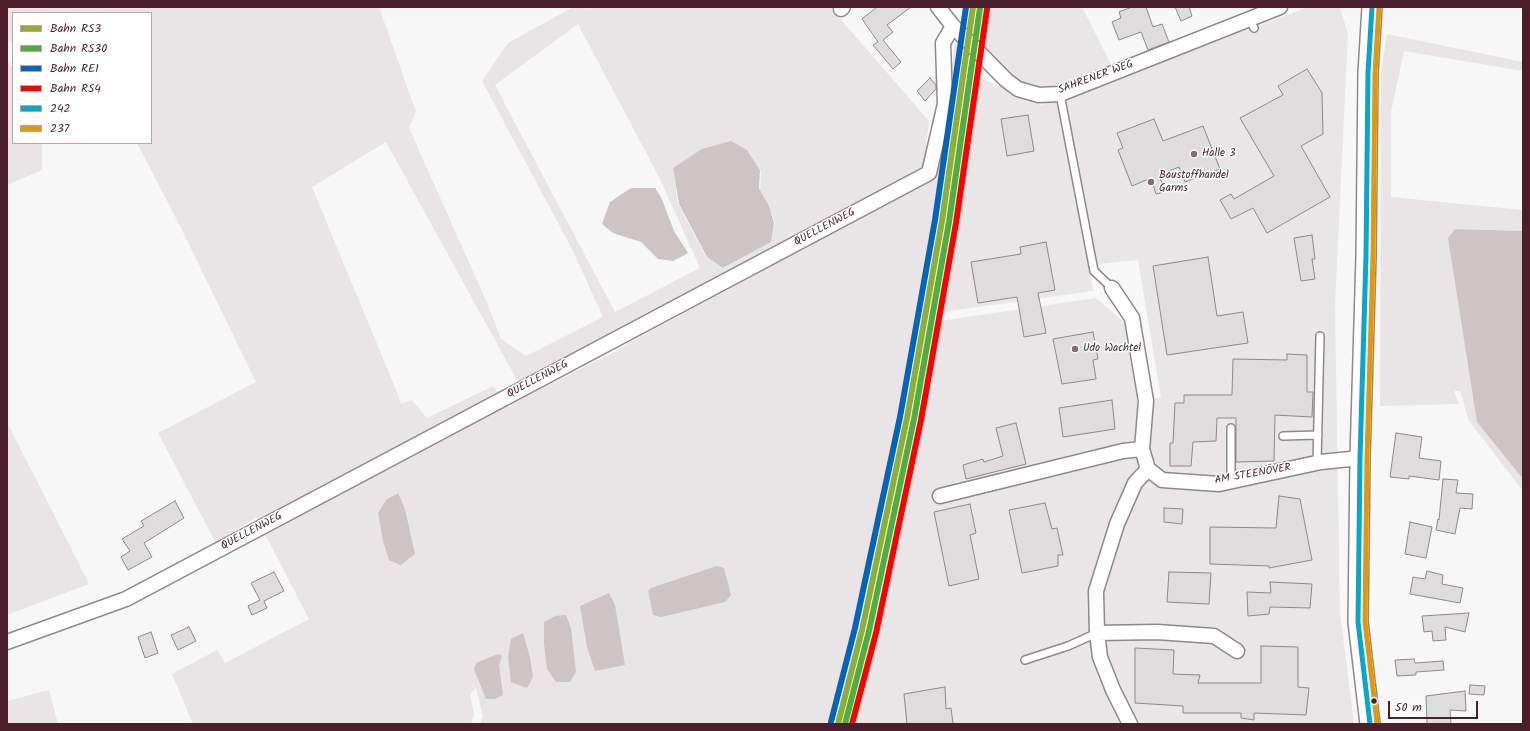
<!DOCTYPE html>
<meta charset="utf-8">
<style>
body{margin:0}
#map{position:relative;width:1530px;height:731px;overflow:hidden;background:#f7f7f7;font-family:Kalam,sans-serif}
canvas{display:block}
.frame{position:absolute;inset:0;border:8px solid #4a1f2b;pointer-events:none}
.legend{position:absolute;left:12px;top:12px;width:140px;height:132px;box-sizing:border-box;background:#fff;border:1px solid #b7a5aa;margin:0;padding:5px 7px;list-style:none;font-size:12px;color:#4a1f2b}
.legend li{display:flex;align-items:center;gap:8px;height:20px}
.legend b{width:20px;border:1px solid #b7a5aa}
.scale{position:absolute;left:1388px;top:701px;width:90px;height:18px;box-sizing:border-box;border:2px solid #4a1f2b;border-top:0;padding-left:5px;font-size:12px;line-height:14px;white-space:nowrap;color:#4a1f2b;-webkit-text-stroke:3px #fff;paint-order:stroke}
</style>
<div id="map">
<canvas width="1530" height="731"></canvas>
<div class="frame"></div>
<ul class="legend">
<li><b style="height:5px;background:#8db12f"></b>Bahn RS3</li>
<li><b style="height:5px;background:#50ae3d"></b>Bahn RS30</li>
<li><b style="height:5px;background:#0065bd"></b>Bahn RE1</li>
<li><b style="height:5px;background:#f00"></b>Bahn RS4</li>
<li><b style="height:5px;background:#00a9ce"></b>242</li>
<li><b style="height:5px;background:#e69804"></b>237</li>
</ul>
<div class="scale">50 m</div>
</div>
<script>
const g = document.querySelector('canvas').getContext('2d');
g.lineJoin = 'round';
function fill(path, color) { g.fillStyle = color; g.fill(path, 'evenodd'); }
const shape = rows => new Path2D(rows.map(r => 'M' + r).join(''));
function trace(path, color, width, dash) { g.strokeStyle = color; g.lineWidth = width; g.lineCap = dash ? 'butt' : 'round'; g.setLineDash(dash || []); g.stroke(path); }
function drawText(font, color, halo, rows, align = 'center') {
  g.font = font + ' Kalam,sans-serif'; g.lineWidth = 3; g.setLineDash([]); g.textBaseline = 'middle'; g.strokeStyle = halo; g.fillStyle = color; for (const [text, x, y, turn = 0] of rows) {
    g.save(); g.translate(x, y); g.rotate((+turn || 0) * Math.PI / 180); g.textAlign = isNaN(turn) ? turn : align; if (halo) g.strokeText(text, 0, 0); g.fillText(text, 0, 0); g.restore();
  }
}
const built = shape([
 [986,7,1082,7,1113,69,1047,92,1019,85,981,48],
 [1309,7,1340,7,1348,34,1335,305,1340,613,1354,724,856,724,922,428,939,321,1096,298,1124,322,1138,404,1161,397,1138,260,1089,265,1093,291,941,312,978,77,1042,105]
]);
const green = shape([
 [7,7,379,7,416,112,409,128,488,305,501,339,526,356,603,317,572,249,482,81,508,43,573,7,582,7,589,10,594,7,830,7,929,121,926,144,942,140,955,43,961,51,935,233,876,534,831,724,480,724,483,716,476,688,470,694,474,715,471,724,193,724,172,674,217,650,225,663,309,619,256,517,216,543,158,433,256,382,181,228,137,143,151,143,151,13,13,13,13,44,7,38],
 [578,24,659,177,700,268,615,312,495,85],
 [386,142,518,382,622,345,711,285,780,261,629,343,617,351,509,404,512,410,493,386,427,418,412,400,401,404,397,392,312,187],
 [729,142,748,151,761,171,760,189,768,204,775,223,770,242,724,268,706,257,678,204,673,169],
 [1387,34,1523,62,1523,71,1404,51,1391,112,1391,197,1523,210,1523,231,1455,229,1477,421,1523,479,1523,491,1469,421,1460,391,1454,391,1459,404,1380,406,1381,73],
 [7,60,13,68,13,143,42,143,42,170,7,185],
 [7,422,89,584,7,615],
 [49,690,58,724,7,724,7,701]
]);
const water = shape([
 [731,141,747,150,760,170,759,188,769,206,774,223,771,242,723,268,707,257,679,204,673,168,702,149],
 [631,188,655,188,661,197,674,231,688,253,673,261,658,259,641,242,613,233,602,224,610,202],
 [1455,229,1523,231,1523,479,1477,422,1448,238],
 [398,493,405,509,415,554,401,565,389,560,383,541,378,513,386,500],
 [717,566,724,568,731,595,725,602,661,617,653,615,648,591,651,588],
 [609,593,615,605,625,665,595,671,587,647,580,606],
 [566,615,571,628,576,672,570,682,556,682,547,669,544,644,544,622,555,616],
 [523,633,530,657,533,677,527,688,511,682,508,657,511,639],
 [498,654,502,656,499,665,503,695,495,699,486,699,474,669,476,663]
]);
const building = shape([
 [877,7,911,7,887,25,893,32,883,40,901,62,893,69,873,45,878,42,862,19,877,7],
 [1132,7,1146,7,1153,27,1162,24,1169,42,1148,50,1141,32,1119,40,1112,22,1121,18,1119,12,1132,7],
 [1175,7,1189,7,1192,16,1181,21,1175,7],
 [1307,69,1322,93,1323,134,1301,146,1330,197,1267,233,1253,208,1231,219,1220,200,1231,194,1234,199,1274,176,1240,118,1283,95,1278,86,1307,69],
 [930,78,936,85,936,89,925,101,917,91,930,78],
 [1028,115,1034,151,1007,156,1001,119,1028,115],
 [1154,119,1163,141,1203,126,1220,169,1185,182,1179,167,1159,175,1165,192,1156,194,1151,178,1132,186,1118,150,1123,148,1117,133,1154,119],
 [1312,235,1315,259,1312,259,1315,279,1301,281,1294,238,1312,235],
 [1046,242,1055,290,1038,293,1046,333,1024,337,1017,297,978,303,971,262,1021,254,1020,247,1046,242],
 [1208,257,1217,316,1243,312,1248,343,1167,355,1153,266,1208,257],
 [1093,332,1098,359,1093,360,1096,379,1062,384,1053,339,1093,332],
 [1287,354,1307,355,1307,392,1313,392,1312,417,1275,415,1274,461,1236,462,1236,418,1217,418,1216,441,1193,442,1191,466,1170,466,1170,443,1173,443,1175,403,1184,403,1184,395,1232,395,1233,359,1287,360,1287,354],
 [1112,400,1115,429,1063,437,1059,408,1112,400],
 [1016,423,1026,464,966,479,963,465,983,459,984,462,1003,456,996,428,1016,423],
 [1396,433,1422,437,1419,458,1441,461,1439,480,1409,476,1409,479,1390,477,1396,433],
 [1443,479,1458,480,1456,493,1473,494,1472,509,1460,508,1455,534,1436,530,1438,519,1439,520,1443,479],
 [1279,496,1300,499,1312,560,1269,568,1269,566,1210,564,1210,527,1276,528,1279,496],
 [175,501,184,518,144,543,152,557,128,570,121,557,130,551,122,539,144,526,141,521,175,501],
 [1045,503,1052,529,1057,528,1063,555,1058,555,1058,566,1022,573,1009,510,1045,503],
 [970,504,976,533,970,535,979,579,949,586,934,512,970,504],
 [1164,508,1183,509,1182,524,1164,522,1164,508],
 [1410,522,1432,527,1426,558,1405,554,1410,522],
 [1427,571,1443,575,1442,584,1463,588,1460,603,1410,594,1413,577,1425,579,1427,571],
 [274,572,284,591,264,601,267,608,252,615,248,606,260,600,251,583,274,572],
 [1169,572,1211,573,1209,604,1167,602,1169,572],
 [1270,582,1312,584,1310,608,1270,607,1269,614,1248,616,1247,592,1271,593,1270,582],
 [1469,613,1465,632,1445,627,1446,640,1433,641,1432,631,1424,632,1422,616,1469,613],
 [189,627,196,641,178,650,171,635,189,627],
 [151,632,158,653,145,658,138,637,151,632],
 [1261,646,1298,647,1298,687,1309,688,1306,715,1254,713,1254,720,1241,718,1241,713,1183,713,1183,706,1135,703,1135,648,1174,650,1173,674,1200,675,1198,683,1261,683,1261,646],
 [1414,659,1415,663,1443,661,1444,670,1416,672,1416,675,1397,676,1395,660,1414,659],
 [1470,685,1485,686,1484,695,1469,694,1470,685],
 [945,687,946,709,951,708,953,724,907,724,904,694,945,687],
 [1465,691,1466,711,1450,710,1451,724,1427,724,1426,696,1465,691]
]);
const service = shape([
 [1249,18,1254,28],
 [1060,94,1094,271,1112,288],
 [1231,428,1231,481],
 [1283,436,1318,435],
 [1317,463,1320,336],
 [1025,660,1068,646,1097,633]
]);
const minor = shape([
 [938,7,953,26,1006,80,1018,89,1039,95,1060,94,1280,7],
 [841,9,843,7],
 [1112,288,1132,318,1146,401,1142,449,1148,469,1135,483,1117,524,1096,591,1097,633,1100,657,1113,690,1130,724],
 [1148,469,1162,480,1219,484,1321,462,1360,458],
 [940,496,1123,451,1142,449],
 [1097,633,1157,632,1214,636,1237,651],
 [7,642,126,599,929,173,945,104,943,43,953,26]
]);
const secondary = shape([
 [1370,724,1358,622,1360,458,1366,256,1368,73,1372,7]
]);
const bus1 = shape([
 [1370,724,1358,622,1360,458,1366,256,1368,73,1372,7]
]);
const bus2 = shape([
 [1377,723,1365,622,1367,458,1373,256,1375,73,1379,7]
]);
const rail1 = shape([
 [838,724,862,630,907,418,942,221,973,7]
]);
const rail2 = shape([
 [845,724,869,631,914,419,949,222,980,8]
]);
const rail3 = shape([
 [831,722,855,628,900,417,935,220,966,7]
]);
const rail4 = shape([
 [852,724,876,633,921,420,956,223,987,9]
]);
const markers = [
 [1194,154,4,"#876b72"],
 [1151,182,4,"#876b72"],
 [1075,349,4,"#876b72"],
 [1374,701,3.5,"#4a1f2b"]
];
const streetNames = [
 ["SAHRENER WEG",1096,78,-20],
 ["QUELLENWEG",825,228,-28],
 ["QUELLENWEG",538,380,-28],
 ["AM STEENÖVER",1253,475,-10],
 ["QUELLENWEG",252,532,-28]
];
const poiNames = [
 ["Halle 3",1202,154],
 ["Baustoffhandel",1159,176],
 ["Garms",1159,189],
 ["Udo Wachtel",1083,349]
];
fill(built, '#e9e6e7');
fill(green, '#e9e5e6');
fill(water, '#cec3c5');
fill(building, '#dedcdc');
trace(building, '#90888a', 1);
trace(service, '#90888a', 10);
trace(minor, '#90888a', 17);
trace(secondary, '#90888a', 22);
trace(service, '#fefefe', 7);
trace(minor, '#fefefe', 14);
trace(secondary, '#fefefe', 19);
trace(bus1, '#00a9ce', 5);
trace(bus2, '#e69804', 5);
trace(rail1, '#8db12f', 6);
trace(rail2, '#50ae3d', 6);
trace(rail3, '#0065bd', 6);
trace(rail4, '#f00', 6);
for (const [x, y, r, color] of markers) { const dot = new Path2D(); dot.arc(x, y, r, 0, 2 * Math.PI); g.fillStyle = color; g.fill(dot); trace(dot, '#fff', 1.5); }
drawText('11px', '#4a1f2b', '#fff', streetNames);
drawText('11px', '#4a1f2b', '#fff', poiNames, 'left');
</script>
